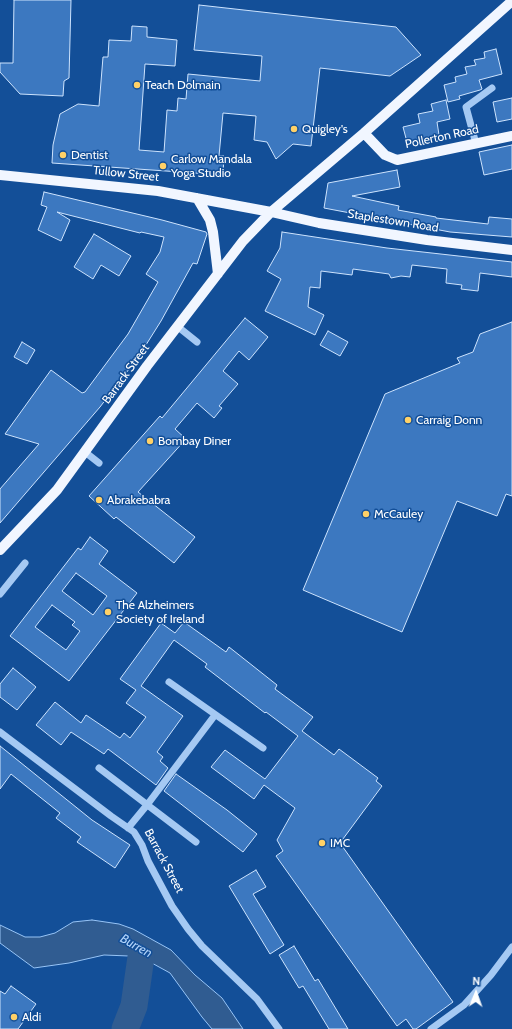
<!DOCTYPE html>
<style>
body{margin:0}
#map{position:relative;width:512px;height:1029px;overflow:hidden;background:#134f98;font-family:Cabin,sans-serif}
canvas{display:block}
.north{position:absolute;left:456px;top:973px;width:40px;height:40px;-webkit-text-stroke:3px #134f98;paint-order:stroke;rotate:2deg;font-size:11px;font-weight:700;line-height:16px;text-align:center;color:#fff}
.north::after{content:'';display:block;margin:auto;width:14px;height:18px;background:#fff;clip-path:polygon(50% 0,100% 100%,50% 72%,0 100%)}
</style>
<div id="map">
<canvas width="512" height="1029"></canvas>
<div class="north">N</div>
</div>
<script>
const g = document.querySelector('canvas').getContext('2d');
g.lineJoin = 'round';
function fill(path, color) { g.fillStyle = color; g.fill(path, 'evenodd'); }
const shape = rows => new Path2D(rows.map(r => 'M' + r).join(''));
function trace(path, color, width, dash) { g.strokeStyle = color; g.lineWidth = width; g.lineCap = dash ? 'butt' : 'round'; g.setLineDash(dash || []); g.stroke(path); }
function drawText(font, color, halo, rows, align = 'center') {
  g.font = font + ' Cabin,sans-serif'; g.lineWidth = 3; g.setLineDash([]); g.textBaseline = 'middle'; g.strokeStyle = halo; g.fillStyle = color; for (const [text, x, y, turn = 0] of rows) {
    g.save(); g.translate(x, y); g.rotate((+turn || 0) * Math.PI / 180); g.textAlign = isNaN(turn) ? turn : align; if (halo) g.strokeText(text, 0, 0); g.fillText(text, 0, 0); g.restore();
  }
}
const water = shape([
 [92,920,119,924,133,929,171,950,195,975,222,998,243,1029,212,1029,202,1017,170,973,150,962,129,956,104,955,69,963,34,968,0,943,0,925,25,937,40,937,55,933,73,922,92,920]
]);
const river = shape([
 [125,1029,134,1006,142,950]
]);
const building = shape([
 [14,0,71,0,69,78,64,81,63,96,20,94,0,72,0,63,13,63,14,0],
 [199,5,396,27,421,55,390,76,320,68,311,146,293,144,276,159,267,142,254,140,256,116,223,113,219,156,224,156,223,175,52,163,53,145,60,114,78,104,99,106,103,57,108,57,109,40,131,41,132,26,147,27,147,37,177,40,175,66,145,64,139,150,164,152,167,110,177,111,178,98,186,99,188,74,260,81,262,56,194,50,199,5],
 [496,49,502,74,479,80,482,89,480,90,459,96,460,99,448,102,444,85,456,82,455,77,467,74,465,67,476,65,474,60,485,58,484,52,496,49],
 [512,98,512,119,497,122,493,102,512,98],
 [446,100,450,119,437,122,439,135,407,142,403,127,420,123,418,114,433,111,431,104,446,100],
 [512,145,512,169,484,175,479,152,512,145],
 [397,170,400,187,352,196,399,206,398,210,436,217,436,218,488,224,489,217,512,219,512,237,450,232,324,208,328,183,397,170],
 [44,192,162,220,206,232,207,234,197,264,193,263,161,321,139,356,100,407,0,523,0,489,39,444,5,434,51,370,82,393,85,392,128,334,158,282,146,274,160,252,164,237,141,232,140,233,57,212,70,220,61,241,38,230,47,207,41,205,44,192],
 [282,232,387,248,512,262,512,277,480,273,478,291,461,289,462,285,446,283,447,269,412,265,410,277,401,276,391,278,389,274,353,269,352,275,321,271,320,288,310,287,308,307,324,315,315,335,265,311,281,279,267,271,280,248,282,232],
 [94,234,131,256,119,276,101,265,93,279,74,267,94,234],
 [245,318,268,337,249,360,239,351,223,371,238,384,219,406,222,408,214,418,197,403,175,429,186,439,138,492,195,537,174,563,116,517,114,519,89,496,160,416,162,418,245,318],
 [512,322,512,496,506,494,497,516,457,501,402,632,303,590,385,394,460,363,457,358,473,352,480,334,512,322],
 [328,331,348,342,340,356,320,345,328,331],
 [22,342,35,350,27,364,14,357,22,342],
 [90,537,108,551,99,564,137,593,69,681,10,636,78,548,81,550,90,537],
 [76,573,107,596,93,615,62,591,76,573],
 [52,605,75,622,72,625,80,631,66,650,35,627,52,605],
 [184,622,226,652,229,647,277,685,275,689,313,717,302,731,334,755,339,749,378,778,376,781,382,786,340,843,453,1002,416,1029,413,1029,406,1019,397,1026,276,856,283,851,277,840,295,808,264,785,254,799,211,767,225,750,265,779,298,736,266,712,265,713,205,667,207,664,174,640,141,686,183,716,157,752,163,757,160,761,168,768,156,785,108,749,104,754,71,732,61,745,36,725,55,702,81,723,86,715,120,738,124,733,130,738,146,717,126,703,136,690,120,679,161,623,175,633,184,622],
 [13,668,36,687,17,710,0,697,0,684,13,668],
 [0,746,92,820,130,845,115,868,77,842,81,837,56,818,60,813,11,774,0,789,0,746],
 [176,774,227,810,257,834,243,852,164,791,176,774],
 [256,870,266,887,253,894,284,945,270,954,229,886,256,870],
 [294,946,315,981,318,979,348,1029,329,1029,303,986,299,988,279,955,294,946],
 [11,986,36,1004,18,1029,0,1029,0,991,5,994,11,986]
]);
const minor = shape([
 [476,144,466,107,492,88],
 [177,326,197,342],
 [85,452,99,463],
 [0,594,25,563],
 [169,682,263,748],
 [0,732,111,816,134,832,142,845,148,861,172,906,188,929,202,946,257,999,279,1029],
 [99,768,196,842],
 [128,828,147,805,215,715],
 [431,1029,464,1005,491,975,512,947]
]);
const major = shape([
 [364,133,385,155,397,160,512,136],
 [0,175,158,191,271,212,319,223,427,240,512,250],
 [197,198,210,220,213,232,218,274],
 [0,550,57,490,147,366,243,241,271,212,364,133,512,1]
]);
const markers = [
 [137,85,4,"#ffd167"],
 [294,129,4,"#ffd167"],
 [63,155,4,"#ffd167"],
 [163,166,4,"#ffd167"],
 [408,420,4,"#ffd167"],
 [150,441,4,"#ffd167"],
 [99,500,4,"#ffd167"],
 [366,514,4,"#ffd167"],
 [108,612,4,"#ffd167"],
 [322,843,4,"#ffd167"],
 [14,1017,4,"#ffd167"]
];
const poiNames = [
 ["Teach Dolmain",145,85],
 ["Quigley's",302,129],
 ["Dentist",71,155],
 ["Carlow Mandala",171,159],
 ["Yoga Studio",171,173],
 ["Carraig Donn",416,420],
 ["Bombay Diner",158,441],
 ["Abrakebabra",107,500],
 ["McCauley",374,514],
 ["The Alzheimers",116,605],
 ["Society of Ireland",116,619],
 ["IMC",330,843],
 ["Aldi",22,1017]
];
const streetNames = [
 ["Pollerton Road",442,137,-12],
 ["Tullow Street",126,174,6],
 ["Staplestown Road",393,221,9],
 ["Barrack Street",126,374,-54],
 ["Barrack Street",164,861,62]
];
const waterNames = [
 ["Burren",136,946,29]
];
fill(water, '#305c91');
trace(water, '#97c4f6', 1);
trace(river, '#305c91', 27);
fill(building, '#3c78c0');
trace(building, '#cde3fd', 1);
trace(minor, '#a5c9f3', 7);
trace(major, '#f1f6ff', 10);
for (const [x, y, r, color] of markers) { const dot = new Path2D(); dot.arc(x, y, r, 0, 2 * Math.PI); g.fillStyle = color; g.fill(dot); trace(dot, '#134f98', 1.5); }
drawText('12px', '#fff', '#134f98', poiNames, 'left');
drawText('12px', '#fff', '#134f98', streetNames);
drawText('italic 13px', '#b1d3fa', '#134f98', waterNames);
</script>
